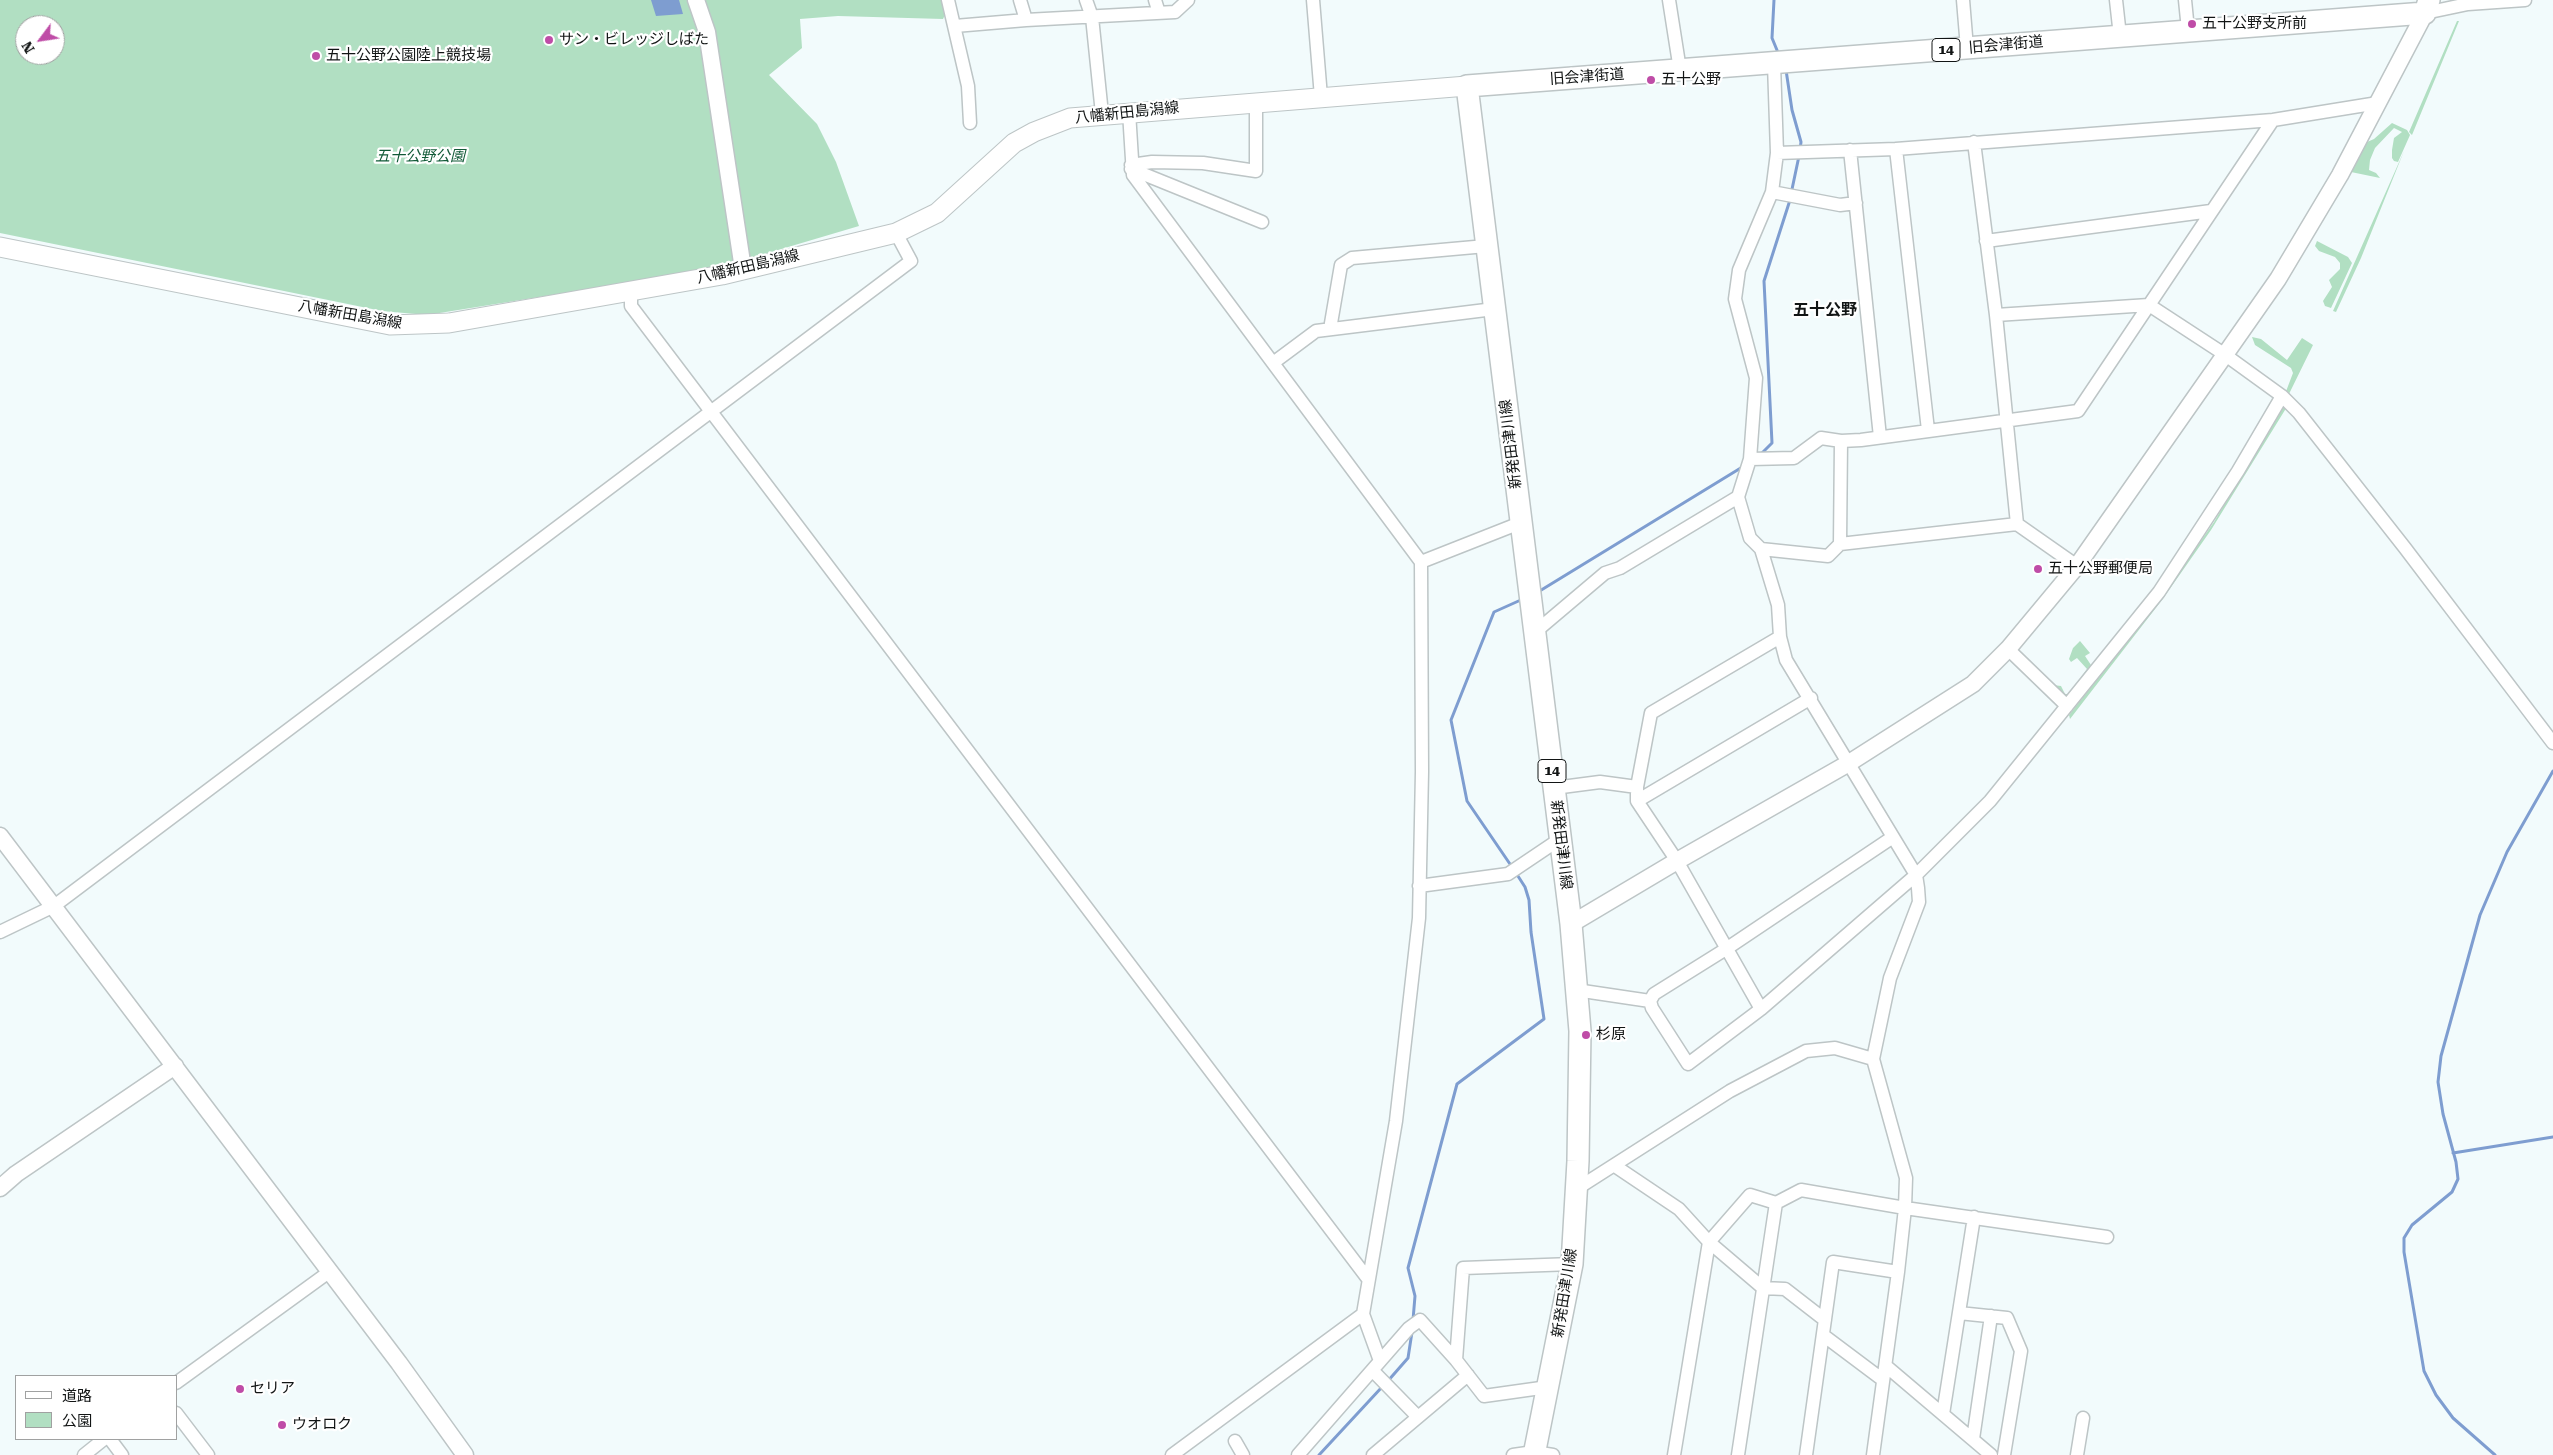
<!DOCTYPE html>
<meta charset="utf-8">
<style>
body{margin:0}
#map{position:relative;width:2553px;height:1455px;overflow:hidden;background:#f2fbfc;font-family:"Roboto Serif","Noto Sans JP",serif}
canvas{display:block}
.legend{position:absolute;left:15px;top:1375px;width:162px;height:65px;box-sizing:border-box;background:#fff;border:1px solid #a0a1a1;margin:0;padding:6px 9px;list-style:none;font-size:15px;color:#121515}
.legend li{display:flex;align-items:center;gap:10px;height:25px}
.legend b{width:25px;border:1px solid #a0a1a1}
.north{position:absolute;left:15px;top:15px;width:50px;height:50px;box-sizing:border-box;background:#fff;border:1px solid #a0a1a1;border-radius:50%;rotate:239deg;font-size:14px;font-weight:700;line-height:20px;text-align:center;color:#121515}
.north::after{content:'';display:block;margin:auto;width:18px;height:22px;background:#bf4ca7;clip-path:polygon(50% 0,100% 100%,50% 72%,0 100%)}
</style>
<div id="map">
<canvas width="2553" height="1455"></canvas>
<ul class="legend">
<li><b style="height:6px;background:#fff"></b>道路</li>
<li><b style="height:14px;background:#b1dfc2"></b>公園</li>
</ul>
<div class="north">N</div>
</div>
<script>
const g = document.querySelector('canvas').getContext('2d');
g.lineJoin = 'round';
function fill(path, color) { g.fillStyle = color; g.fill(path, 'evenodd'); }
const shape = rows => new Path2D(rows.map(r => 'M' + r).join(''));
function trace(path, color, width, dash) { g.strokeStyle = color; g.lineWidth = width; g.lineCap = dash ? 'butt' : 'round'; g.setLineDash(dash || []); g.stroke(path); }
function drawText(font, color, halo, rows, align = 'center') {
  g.font = font + ' "Roboto Serif","Noto Sans JP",serif'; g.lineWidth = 4.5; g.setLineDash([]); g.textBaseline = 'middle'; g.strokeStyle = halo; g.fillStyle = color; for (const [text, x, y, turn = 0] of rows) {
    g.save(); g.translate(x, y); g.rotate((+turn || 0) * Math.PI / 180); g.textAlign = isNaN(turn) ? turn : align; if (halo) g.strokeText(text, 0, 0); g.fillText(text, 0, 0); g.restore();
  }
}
const green = shape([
 [0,0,941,0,945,15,943,19,838,16,800,19,802,48,769,75,817,124,836,162,859,226,714,269,427,315,382,311,0,233],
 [25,25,55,25,55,55,25,55],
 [2457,21,2459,21,2412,135,2409,132],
 [2392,123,2407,130,2410,135,2398,162,2394,161,2392,158,2392,150,2394,138,2402,132,2394,128,2375,148,2370,160,2369,170,2376,173,2380,178,2351,172,2355,159,2360,156,2367,142,2374,139],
 [2404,151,2361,258,2336,312,2333,311],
 [2317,241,2348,257,2352,263,2331,308,2325,306,2323,301,2332,287,2329,280,2340,269,2340,263,2335,257,2319,251,2315,246],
 [2252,337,2261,339,2287,360,2302,338,2313,345,2288,396,2285,394,2293,373,2291,368,2255,345],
 [2283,405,2286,406,2285,410,2211,530,2162,600,2070,719,2069,715,2159,601,2214,522],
 [2080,641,2090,653,2085,656,2093,668,2071,696,2064,697,2053,685,2061,686,2065,694,2069,694,2087,669,2077,658,2071,662,2069,659,2073,648]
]);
const water = shape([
 [651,0,679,0,683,14,656,16]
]);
const stream = shape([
 [1774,0,1772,38,1779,55],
 [1786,70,1792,110,1801,142,1800,150],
 [1791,194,1799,156],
 [1761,454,1772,443,1764,281,1790,200],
 [1538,592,1744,466],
 [1512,867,1467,801,1451,720,1494,612,1523,599],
 [2453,1153,2553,1137],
 [1413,1320,1415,1296,1408,1268,1457,1084,1544,1019,1531,932,1529,900,1525,887,1516,873],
 [1387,1382,1408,1358,1412,1332],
 [1319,1455,1382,1387],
 [2495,1455,2453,1418,2436,1395,2424,1371,2404,1252,2404,1238,2412,1225,2452,1192,2458,1179,2456,1162,2443,1114,2438,1082,2441,1056,2480,915,2507,852,2553,771]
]);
const minor = shape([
 [948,0,968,86,970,123],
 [1020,0,1026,20],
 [1086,0,1092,17,1102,114],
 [1155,0,1159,13],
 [1313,0,1321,97],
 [1669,0,1680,70],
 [1963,0,1967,48],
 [2116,0,2120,36],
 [2185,0,2188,30],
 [2425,13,2468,4,2525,0],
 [955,26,1026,20,1175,12,1188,0],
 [1129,112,1133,175,1421,562,1422,772,1419,918,1396,1121,1363,1314,1380,1361],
 [1974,142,1996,315,2017,524],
 [1896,149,1928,430],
 [1850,150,1880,437],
 [1777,153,1896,149,2273,120,2378,103],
 [1131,165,1152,162,1203,163,1256,171,1256,102],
 [1131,169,1262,222],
 [1772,192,1840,205,1856,203],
 [1986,241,2211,211],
 [631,292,631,306,1368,1279],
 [1996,315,2149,305,2224,354,2282,396,2299,413,2405,548,2553,743],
 [1330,329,1341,265,1352,258,1486,246],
 [1273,363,1316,331,1494,309],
 [1750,459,1794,458,1821,438,1841,441],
 [1738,497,1750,538,1761,549,1778,605,1780,637,1786,660,1916,875,1918,888,1919,902,1890,978,1873,1059,1906,1178,1905,1208,1898,1272,1873,1455],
 [1840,544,1841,441,1861,440,2078,411,2273,120],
 [1761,549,1828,556,1840,544,2017,524,2077,566],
 [1421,562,1520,523],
 [1534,633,1605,573,1620,568,1738,497,1750,459,1756,378,1735,299,1739,270,1772,192,1777,153,1774,64],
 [2008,649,2067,706],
 [1554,788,1600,782,1637,787],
 [1637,801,1811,698],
 [1893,837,1726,949,1654,994,1650,1001,1652,1008,1688,1064,1761,1009,1916,875,1990,801,2159,592,2238,471,2282,396],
 [1419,886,1508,874,1560,839],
 [0,932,54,906,911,261,896,233],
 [1576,990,1650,1001],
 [1761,1009,1677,861,1637,801,1637,787,1651,713,1780,637],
 [1615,1166,1679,1209,1709,1242,1763,1288,1785,1289,1825,1320],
 [1575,1190,1730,1091,1806,1051,1835,1048,1873,1059],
 [1959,1313,2007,1318,2021,1351,2004,1455],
 [1823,1335,1883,1380],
 [1456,1360,1463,1268,1572,1264],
 [1886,1366,1991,1455],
 [1373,1371,1418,1417],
 [176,1383,329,1272],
 [176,1413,208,1455],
 [1943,1414,1974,1217],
 [110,1439,122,1455],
 [1973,1439,1991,1316],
 [1235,1441,1243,1455],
 [84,1455,104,1439],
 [1172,1455,1363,1314],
 [1298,1455,1409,1328,1420,1320,1456,1360,1484,1396,1548,1387],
 [1373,1455,1468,1375],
 [1513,1455,1534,1452,1553,1455],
 [1674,1455,1709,1242,1750,1195,1776,1203,1801,1190,1905,1208,2107,1237],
 [1738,1455,1776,1203],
 [1806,1455,1833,1262,1898,1272],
 [2077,1455,2083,1418]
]);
const tertiary = shape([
 [696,0,707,32,743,269],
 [0,836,399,1363,465,1455],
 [1571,924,1677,861,1849,763,1973,684,2008,649,2077,566,2278,279,2340,175,2425,13],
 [0,1188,16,1174,175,1066]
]);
const secondary = shape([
 [0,247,390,325,449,323,722,275,896,233,937,213,1014,143,1034,132,1070,118,1467,86]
]);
const primary = shape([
 [1534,1455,1572,1264,1578,1161,1580,1031,1571,924,1467,86,2425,13,2429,0]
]);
const markers = [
 [2192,24,5,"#bf4ca7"],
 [549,40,5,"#bf4ca7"],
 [316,56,5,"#bf4ca7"],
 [1651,80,5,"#bf4ca7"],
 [2038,569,5,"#bf4ca7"],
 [1586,1035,5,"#bf4ca7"],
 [240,1389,5,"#bf4ca7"],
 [282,1425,5,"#bf4ca7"]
];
const shields = [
 [1946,50,28],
 [1552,771,28]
];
const shieldNames = [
 ["14",1946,50],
 ["14",1552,771]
];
const poiNames = [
 ["五十公野支所前",2202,24],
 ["サン・ビレッジしばた",559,40],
 ["五十公野公園陸上競技場",326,56],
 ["五十公野",1661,80],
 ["五十公野郵便局",2048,569],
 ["杉原",1596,1035],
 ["セリア",250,1389],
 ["ウオロク",292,1425]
];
const streetNames = [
 ["旧会津街道",2006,45,-5],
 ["旧会津街道",1587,77,-4],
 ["八幡新田島潟線",1127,113,-6],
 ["八幡新田島潟線",748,267,-13],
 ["八幡新田島潟線",350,315,10],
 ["新発田津川線",1511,444,-97],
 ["新発田津川線",1561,845,83],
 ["新発田津川線",1565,1293,-81]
];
const parkNames = [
 ["五十公野公園",420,157]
];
const neighbourhoodNames = [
 ["五十公野",1825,310]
];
fill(green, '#b1dfc2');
fill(water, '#7e9dd0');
trace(stream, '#7e9dd0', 3);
trace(minor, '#bdc5c6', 15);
trace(tertiary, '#bdc5c6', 19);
trace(secondary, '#bdc5c6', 21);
trace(primary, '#bdc5c6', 24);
trace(minor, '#fff', 12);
trace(tertiary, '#fff', 16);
trace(secondary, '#fff', 19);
trace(primary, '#fff', 21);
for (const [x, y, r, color] of markers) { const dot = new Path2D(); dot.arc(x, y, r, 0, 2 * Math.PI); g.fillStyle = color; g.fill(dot); trace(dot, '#fff', 2); }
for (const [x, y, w] of shields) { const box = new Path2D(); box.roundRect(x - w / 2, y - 11.5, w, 23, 4); g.fillStyle = '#fff'; g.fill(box); trace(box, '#121515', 1); }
drawText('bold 14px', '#121515', null, shieldNames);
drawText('15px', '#121515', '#fff', poiNames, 'left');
drawText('15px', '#121515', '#fff', streetNames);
drawText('italic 15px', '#115a37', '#fff', parkNames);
drawText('bold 16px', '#121515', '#fff', neighbourhoodNames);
</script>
